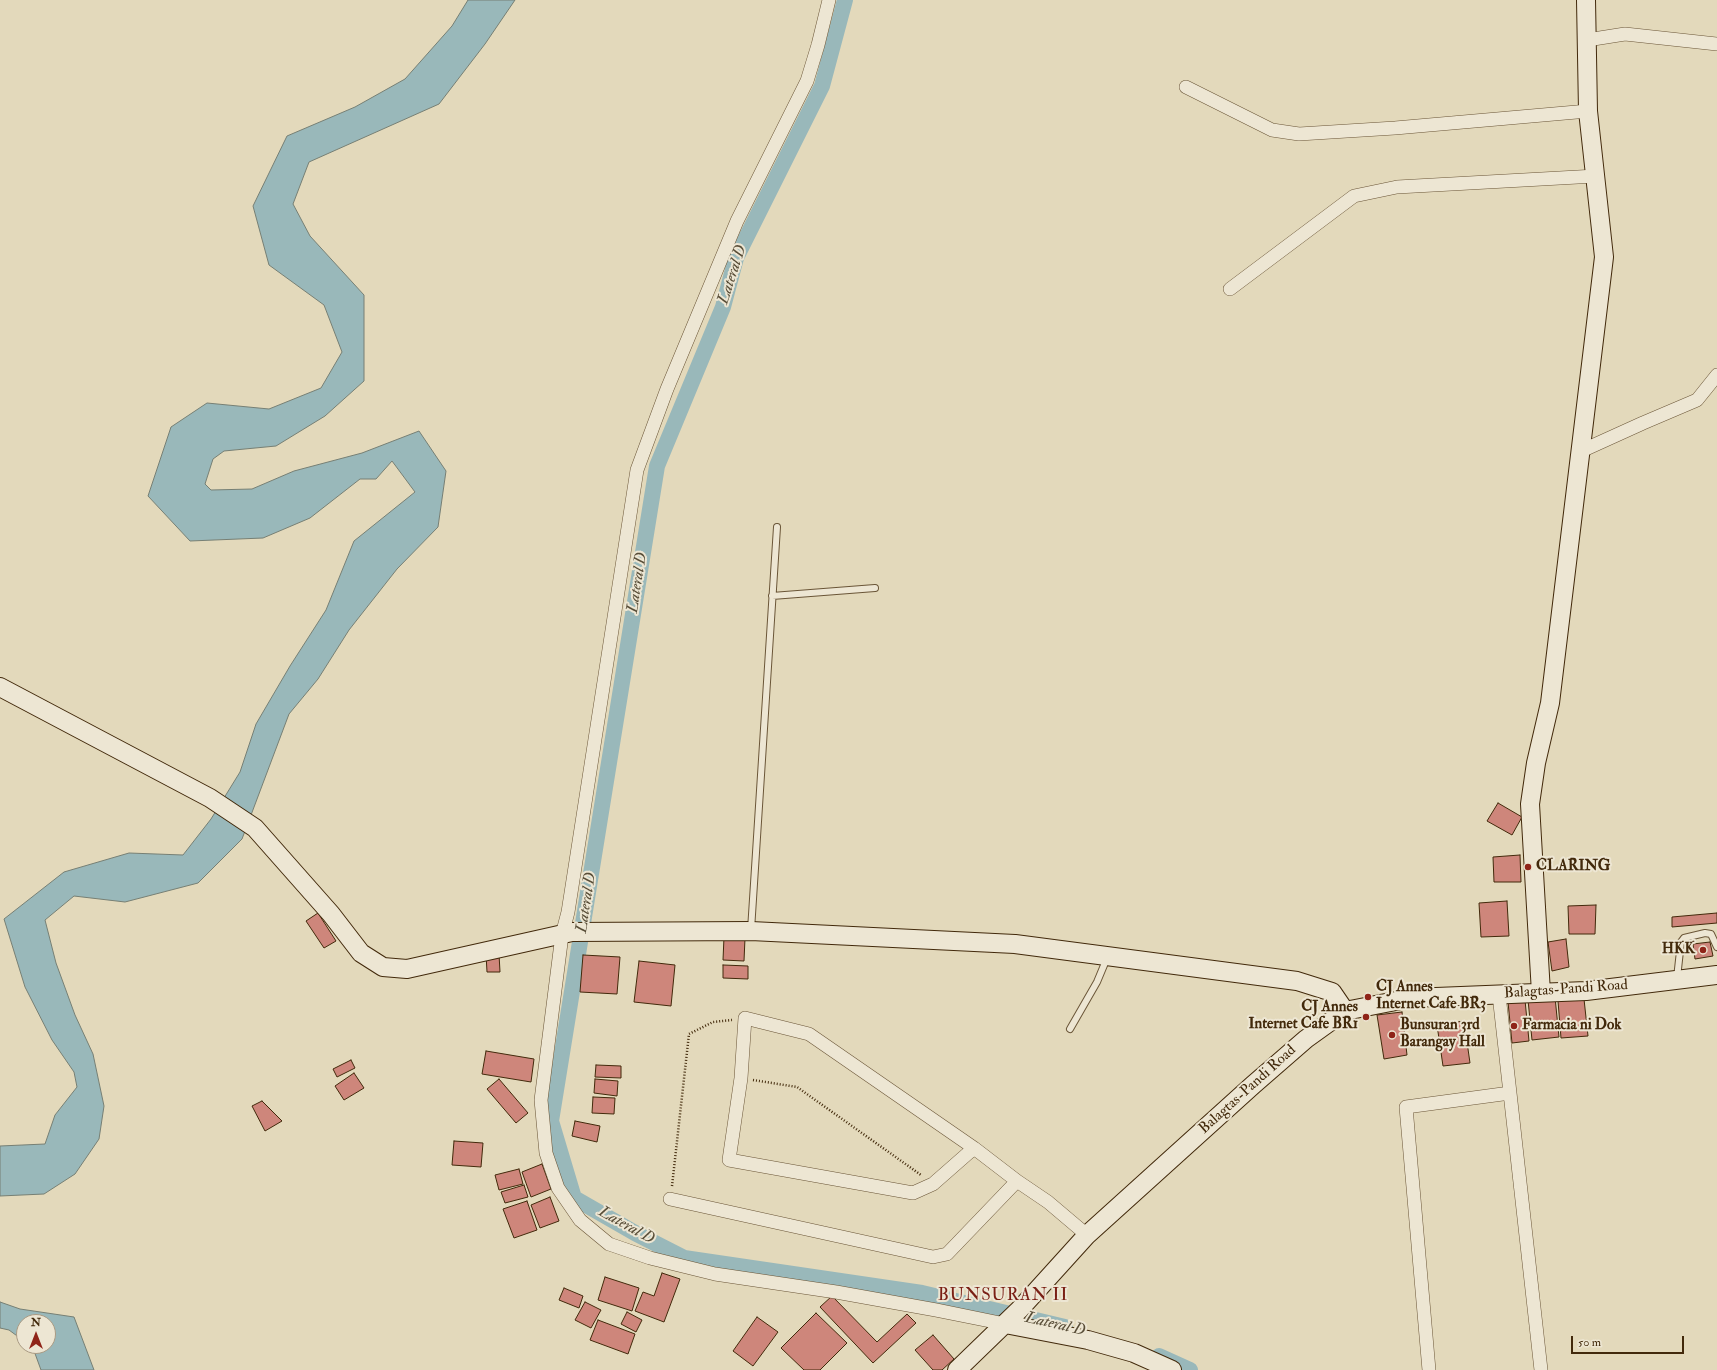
<!DOCTYPE html>
<style>
body{margin:0}
#map{position:relative;width:1717px;height:1370px;overflow:hidden;background:#e3d9bb;font-family:"IM FELL Double Pica",serif}
canvas{display:block}
.north{position:absolute;left:16px;top:1314px;width:40px;height:40px;box-sizing:border-box;background:#ede6d3;border:1px solid #a99a83;border-radius:50%;rotate:0deg;font-size:11px;font-weight:700;line-height:16px;text-align:center;color:#42290b}
.north::after{content:'';display:block;margin:auto;width:14px;height:18px;background:#8f2418;clip-path:polygon(50% 0,100% 100%,50% 72%,0 100%)}
.scale{position:absolute;left:1571px;top:1336px;width:113px;height:18px;box-sizing:border-box;border:2px solid #42290b;border-top:0;padding-left:5px;font-size:12px;line-height:14px;white-space:nowrap;color:#42290b;-webkit-text-stroke:3px #ede6d3;paint-order:stroke}
</style>
<div id="map">
<canvas width="1717" height="1370"></canvas>
<div class="north">N</div>
<div class="scale">50 m</div>
</div>
<script>
const g = document.querySelector('canvas').getContext('2d');
g.lineJoin = 'round';
function fill(path, color) { g.fillStyle = color; g.fill(path, 'evenodd'); }
const shape = rows => new Path2D(rows.map(r => 'M' + r).join(''));
function trace(path, color, width, dash) { g.strokeStyle = color; g.lineWidth = width; g.lineCap = dash ? 'butt' : 'round'; g.setLineDash(dash || []); g.stroke(path); }
function drawText(font, color, halo, rows, align = 'center') {
  g.font = font + ' "IM FELL Double Pica",serif'; g.lineWidth = 4; g.setLineDash([]); g.textBaseline = 'middle'; g.strokeStyle = halo; g.fillStyle = color; for (const [text, x, y, turn = 0] of rows) {
    g.save(); g.translate(x, y); g.rotate((+turn || 0) * Math.PI / 180); g.textAlign = isNaN(turn) ? turn : align; if (halo) g.strokeText(text, 0, 0); g.fillText(text, 0, 0); g.restore();
  }
}
const water = shape([
 [468,0,515,0,485,44,439,104,309,162,293,204,310,236,364,295,364,381,325,416,276,446,224,451,213,459,205,484,211,490,252,489,294,471,362,453,419,431,446,471,438,527,397,569,349,630,318,679,289,714,242,839,198,883,125,902,74,896,45,920,56,963,75,1015,93,1054,104,1106,99,1139,75,1174,44,1194,0,1196,0,1146,45,1144,55,1115,77,1087,74,1072,52,1040,25,987,4,919,64,872,129,853,183,855,211,819,240,772,256,724,290,666,326,610,354,541,415,492,392,461,376,479,360,479,310,518,263,538,190,541,148,496,171,427,207,403,269,409,321,388,342,352,324,305,269,265,253,206,287,136,355,107,405,79,452,26,468,0],
 [0,1302,20,1309,74,1317,94,1370,41,1370,33,1348,30,1346,48,1346,48,1322,24,1322,24,1341,9,1330,0,1328,0,1302]
]);
const canal = shape([
 [845,0,822,86,736,258,723,307,657,466,551,1121,574,1198,635,1233,684,1258,922,1293,1065,1327],
 [1159,1356,1190,1370]
]);
const building = shape([
 [1498,803,1522,817,1512,835,1487,821,1498,803],
 [1520,855,1521,882,1494,882,1493,857,1520,855],
 [1507,901,1509,936,1481,937,1479,903,1507,901],
 [1596,905,1595,934,1569,934,1568,906,1596,905],
 [318,913,336,941,324,948,306,921,318,913],
 [1717,913,1717,923,1672,927,1672,917,1717,913],
 [724,937,745,938,744,961,723,960,724,937],
 [1566,939,1569,967,1552,971,1548,942,1566,939],
 [1710,942,1713,956,1695,959,1693,944,1710,942],
 [486,954,499,954,500,972,487,972,486,954],
 [583,955,620,957,617,994,580,992,583,955],
 [639,961,675,965,671,1006,634,1002,639,961],
 [723,965,748,966,748,979,723,978,723,965],
 [1555,997,1559,1037,1532,1040,1528,1000,1555,997],
 [1584,999,1588,1036,1561,1038,1558,1001,1584,999],
 [1525,1000,1529,1041,1512,1043,1508,1002,1525,1000],
 [1402,1012,1407,1055,1384,1059,1377,1015,1402,1012],
 [1464,1021,1470,1063,1443,1066,1437,1025,1464,1021],
 [486,1051,534,1059,531,1082,482,1074,486,1051],
 [351,1060,355,1068,337,1077,333,1069,351,1060],
 [596,1065,621,1066,621,1078,595,1077,596,1065],
 [354,1073,364,1088,344,1100,335,1086,354,1073],
 [499,1079,528,1113,516,1123,487,1089,499,1079],
 [595,1079,618,1081,617,1096,594,1093,595,1079],
 [593,1097,615,1098,614,1114,592,1113,593,1097],
 [262,1101,282,1121,265,1131,252,1106,262,1101],
 [575,1121,600,1126,597,1142,572,1136,575,1121],
 [454,1141,483,1143,481,1167,452,1165,454,1141],
 [542,1164,551,1189,531,1197,522,1172,542,1164],
 [519,1169,523,1184,499,1190,495,1175,519,1169],
 [524,1185,528,1197,505,1203,501,1192,524,1185],
 [550,1197,559,1221,540,1228,531,1205,550,1197],
 [527,1201,537,1230,514,1238,503,1209,527,1201],
 [662,1273,680,1279,664,1322,635,1311,643,1292,654,1296,662,1273],
 [605,1277,639,1288,632,1311,598,1300,605,1277],
 [564,1288,583,1296,579,1308,559,1300,564,1288],
 [832,1296,877,1342,907,1314,916,1323,873,1363,820,1307,832,1296],
 [585,1302,601,1310,591,1328,575,1320,585,1302],
 [627,1312,642,1320,636,1332,621,1324,627,1312],
 [816,1313,847,1343,820,1370,804,1370,781,1348,816,1313],
 [757,1317,778,1332,753,1366,733,1351,757,1317],
 [598,1320,635,1334,628,1354,590,1340,598,1320],
 [933,1335,954,1359,942,1370,933,1370,915,1350,933,1335]
]);
const path = shape([
 [753,1080,797,1087,921,1175],
 [672,1186,689,1034,713,1022,732,1020]
]);
const lane = shape([
 [772,596,875,588],
 [751,930,777,527],
 [1677,978,1681,942,1684,938,1705,933,1711,934,1717,947],
 [1070,1029,1097,982,1107,958]
]);
const street = shape([
 [829,0,818,45,807,81,737,221,667,389,637,470,568,912,562,935,541,1100,546,1153,558,1188,580,1220,609,1244,650,1258,715,1274,836,1292,936,1310,1005,1324],
 [1587,40,1625,34,1717,44],
 [1186,87,1272,130,1299,134,1395,128,1588,111],
 [1230,289,1354,196,1397,187,1596,176],
 [1579,452,1643,423,1697,400,1717,375],
 [1499,995,1510,1093],
 [1017,1181,1048,1202,1087,1235],
 [670,1199,933,1257,947,1254,1017,1181,974,1148,809,1034,745,1018,741,1078,729,1160,913,1193,933,1184,974,1148],
 [1429,1370,1406,1107,1510,1093,1541,1370]
]);
const secondary = shape([
 [0,687,210,798,255,828,331,914,361,953,383,967,407,969,572,932,751,931,1015,944,1297,981,1332,992,1345,1011],
 [1541,993,1530,804,1536,763,1550,703,1604,257,1588,111,1586,0],
 [1005,1324,1088,1340,1134,1353,1172,1370],
 [957,1370,1020,1309,1087,1235,1253,1085,1306,1039,1345,1011,1411,998,1586,991,1717,975]
]);
const markers = [
 [1528,867,4,"#8f2418"],
 [1703,950,4,"#8f2418"],
 [1368,997,4,"#8f2418"],
 [1366,1017,4,"#8f2418"],
 [1514,1026,4,"#8f2418"],
 [1392,1035,4,"#8f2418"]
];
const poiNames = [
 ["CLARING",1536,867],
 ["HKK",1695,950,"right"],
 ["CJ Annes",1376,988],
 ["Internet Cafe BR3",1376,1005],
 ["CJ Annes",1358,1008,"right"],
 ["Internet Cafe BR1",1358,1025,"right"],
 ["Bunsuran 3rd",1400,1026],
 ["Barangay Hall",1400,1043],
 ["Farmacia ni Dok",1522,1026]
];
const streetNames = [
 ["Balagtas-Pandi Road",1566,990,-4],
 ["Balagtas-Pandi Road",1248,1090,-42]
];
const waterNames = [
 ["Lateral D",733,275,-72],
 ["Lateral D",638,583,-81],
 ["Lateral D",587,903,-81],
 ["Lateral D",626,1226,29],
 ["Lateral D",1055,1325,13]
];
const quarterNames = [
 ["BUNSURAN II",1003,1296]
];
fill(water, '#99b8ba');
trace(water, '#767f74', 1);
trace(canal, '#99b8ba', 16);
fill(building, '#ce867b');
trace(building, '#42290b', 1);
trace(lane, '#6a5537', 8);
trace(street, '#6a5537', 14);
trace(secondary, '#42290b', 20);
trace(path, '#42290b', 2.5, [1, 2]);
trace(lane, '#ede6d3', 6);
trace(street, '#ede6d3', 13);
trace(secondary, '#ede6d3', 18);
for (const [x, y, r, color] of markers) { const dot = new Path2D(); dot.arc(x, y, r, 0, 2 * Math.PI); g.fillStyle = color; g.fill(dot); trace(dot, '#ede6d3', 1.5); }
drawText('bold 15px', '#42290b', '#ede6d3', poiNames, 'left');
drawText('15px', '#42290b', '#ede6d3', streetNames);
drawText('italic 16px', '#584d37', '#ede6d3', waterNames);
g.letterSpacing = '1px';
drawText('17px', '#7a1f14', '#ede6d3', quarterNames);
g.letterSpacing = '0px';
</script>
